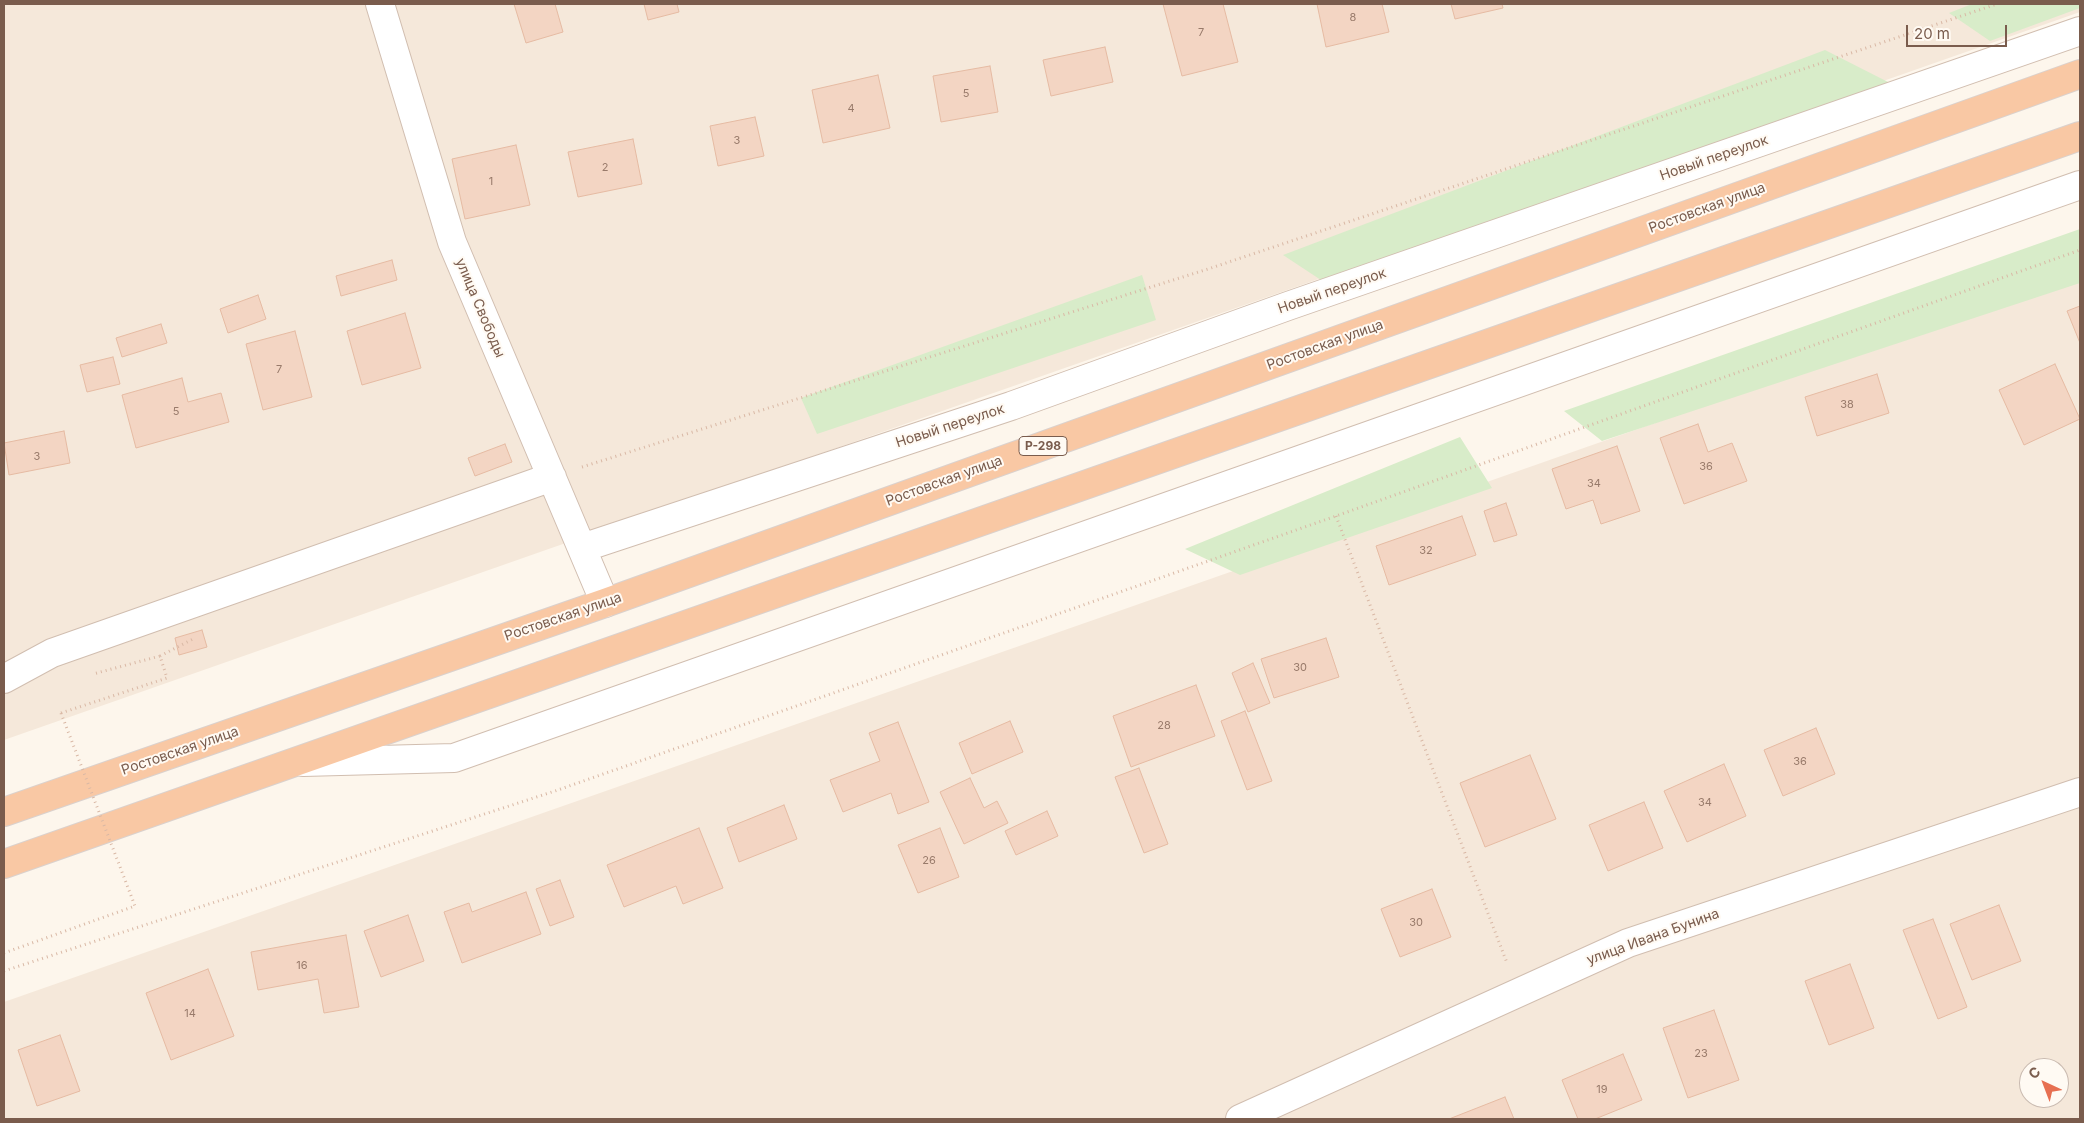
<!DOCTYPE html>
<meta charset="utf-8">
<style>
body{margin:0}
#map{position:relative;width:2084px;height:1123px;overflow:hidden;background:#fdf6ec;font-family:Inter,sans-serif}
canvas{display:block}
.frame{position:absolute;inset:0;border:5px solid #7a5c4d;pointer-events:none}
.north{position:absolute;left:2019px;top:1058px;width:50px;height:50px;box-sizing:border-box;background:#fffaf3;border:1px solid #cabbb1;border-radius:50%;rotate:317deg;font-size:14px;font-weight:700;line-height:20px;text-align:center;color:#7a5c4d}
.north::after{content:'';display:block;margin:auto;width:18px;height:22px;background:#e76f51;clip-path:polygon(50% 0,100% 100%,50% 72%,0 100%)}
.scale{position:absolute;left:1906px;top:25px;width:101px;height:22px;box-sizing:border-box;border:2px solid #7a5c4d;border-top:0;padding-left:6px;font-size:15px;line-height:18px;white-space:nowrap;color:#7a5c4d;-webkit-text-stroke:4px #fffaf3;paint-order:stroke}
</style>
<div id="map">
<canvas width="2084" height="1123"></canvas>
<div class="frame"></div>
<div class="north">С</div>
<div class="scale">20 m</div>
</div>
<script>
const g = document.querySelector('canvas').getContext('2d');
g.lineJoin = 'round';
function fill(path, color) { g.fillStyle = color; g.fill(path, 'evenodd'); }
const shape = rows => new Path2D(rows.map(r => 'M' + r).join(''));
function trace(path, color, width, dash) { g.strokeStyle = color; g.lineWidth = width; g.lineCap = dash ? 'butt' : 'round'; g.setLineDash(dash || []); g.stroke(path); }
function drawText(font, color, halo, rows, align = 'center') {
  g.font = font + ' Inter,sans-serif'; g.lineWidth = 4; g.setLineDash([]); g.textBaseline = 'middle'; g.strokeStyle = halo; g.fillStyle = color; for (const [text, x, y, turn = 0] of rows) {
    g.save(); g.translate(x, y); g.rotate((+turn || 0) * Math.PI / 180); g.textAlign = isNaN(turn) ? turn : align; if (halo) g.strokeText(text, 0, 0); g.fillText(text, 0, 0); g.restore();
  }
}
const residential = shape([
 [4,4,2080,4,2080,12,4,740],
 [2080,274,2080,1119,4,1119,4,1002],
 [2029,1068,2059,1068,2059,1098,2029,1098]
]);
const green = shape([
 [1972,4,2080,4,2080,8,1990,41,1949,13],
 [1825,50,1892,84,1324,282,1283,255],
 [2080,229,2080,283,1602,441,1564,411],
 [1142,275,1156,320,817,434,801,398],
 [1460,437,1492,488,1240,575,1185,549]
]);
const building = shape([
 [514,4,555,4,563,32,526,43,514,4],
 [644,4,677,4,679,12,648,20,644,4],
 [1163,4,1223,4,1238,62,1182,76,1163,4],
 [1317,4,1382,4,1389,32,1326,47,1317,4],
 [1451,4,1502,4,1503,8,1455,19,1451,4],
 [1105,47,1113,82,1051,96,1043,60,1105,47],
 [990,66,998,112,941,122,933,76,990,66],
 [878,75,890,128,823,143,812,90,878,75],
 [755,117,764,156,718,166,710,126,755,117],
 [633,139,642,184,578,197,568,152,633,139],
 [516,145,530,205,465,219,452,159,516,145],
 [392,260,397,280,341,296,336,276,392,260],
 [258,295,266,319,228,333,220,309,258,295],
 [2080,306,2080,343,2067,311,2080,306],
 [405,313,421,368,362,385,347,331,405,313],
 [161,324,167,343,122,357,116,338,161,324],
 [295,331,312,397,263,410,246,344,295,331],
 [113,357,120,384,87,392,80,365,113,357],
 [2055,364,2080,419,2024,445,1999,390,2055,364],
 [1877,374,1889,413,1817,436,1805,397,1877,374],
 [182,378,188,402,221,393,229,422,136,448,122,395,182,378],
 [1698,424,1708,452,1732,443,1747,481,1684,504,1660,438,1698,424],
 [64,431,70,463,9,475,4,443,64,431],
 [505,444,512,462,475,476,468,458,505,444],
 [1617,446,1640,511,1601,524,1593,500,1566,509,1552,469,1617,446],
 [1506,503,1517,535,1494,542,1484,511,1506,503],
 [1462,516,1476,555,1389,585,1376,546,1462,516],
 [202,630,207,647,179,655,175,638,202,630],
 [1326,638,1339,677,1274,698,1261,659,1326,638],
 [1253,663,1270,703,1248,712,1232,673,1253,663],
 [1196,685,1215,736,1131,767,1113,716,1196,685],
 [1245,711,1272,781,1247,790,1221,721,1245,711],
 [1010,721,1023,752,972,774,959,743,1010,721],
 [898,722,929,802,898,814,891,793,843,812,830,780,880,761,869,733,898,722],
 [1816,728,1835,774,1783,796,1764,750,1816,728],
 [1530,755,1556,819,1485,847,1460,783,1530,755],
 [1724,764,1746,816,1687,842,1664,791,1724,764],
 [1139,768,1168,844,1144,853,1115,777,1139,768],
 [970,778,984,808,997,801,1008,823,964,844,940,792,970,778],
 [1644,802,1663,848,1608,871,1589,825,1644,802],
 [784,805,797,839,739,862,727,828,784,805],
 [1047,811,1058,836,1016,855,1005,831,1047,811],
 [699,828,723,888,683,904,676,886,624,907,607,865,699,828],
 [940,828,959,877,918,893,898,845,940,828],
 [560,880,574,917,550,926,536,889,560,880],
 [1432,889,1451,937,1400,957,1381,909,1432,889],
 [526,892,541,934,462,963,444,912,469,903,472,912,526,892],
 [1999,905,2021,961,1972,980,1950,924,1999,905],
 [408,915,424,961,381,977,364,931,408,915],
 [1933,919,1967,1007,1938,1019,1903,930,1933,919],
 [346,935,359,1007,324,1013,318,979,258,990,251,952,346,935],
 [1850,964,1874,1028,1829,1045,1805,981,1850,964],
 [208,969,234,1036,171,1060,146,993,208,969],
 [1714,1010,1739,1080,1688,1098,1663,1028,1714,1010],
 [60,1035,80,1091,37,1106,18,1050,60,1035],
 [1623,1054,1642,1100,1595,1119,1578,1119,1562,1080,1623,1054],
 [1505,1097,1514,1119,1449,1119,1505,1097]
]);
const path = shape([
 [582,467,1208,269,1997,4],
 [1336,516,1507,963],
 [160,656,193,639],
 [61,713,167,678,160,656,93,674],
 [4,953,135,906],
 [4,971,555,791,1336,516,2080,250]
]);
const minor = shape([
 [380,4,452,242,605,603],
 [582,548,1011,406,1288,306,2080,31],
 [4,679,52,653,552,477],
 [303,762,454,758,2080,185],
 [1240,1119,1628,943,2080,792]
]);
const trunk = shape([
 [4,812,605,603,2080,74],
 [4,864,2080,136]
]);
const pathBridge = shape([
 [61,713,135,906]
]);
const numberNames = [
 ["8",1353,18],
 ["7",1201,33],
 ["5",966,94],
 ["4",851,109],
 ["3",737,141],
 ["2",605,168],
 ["1",491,182],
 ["7",279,370],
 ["38",1847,405],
 ["5",176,412],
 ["3",37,457],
 ["36",1706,467],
 ["34",1594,484],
 ["32",1426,551],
 ["30",1300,668],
 ["28",1164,726],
 ["36",1800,762],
 ["34",1705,803],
 ["26",929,861],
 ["30",1416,923],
 ["16",302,966],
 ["14",190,1014],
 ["23",1701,1054],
 ["19",1602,1090]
];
const shields = [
 [1043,446,48]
];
const shieldNames = [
 ["Р-298",1043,446]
];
const streetNames = [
 ["Новый переулок",1714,158,-19],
 ["Ростовская улица",1707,208,-20],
 ["Новый переулок",1332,291,-19],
 ["улица Свободы",480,308,67],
 ["Ростовская улица",1325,345,-20],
 ["Новый переулок",950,426,-18],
 ["Ростовская улица",944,481,-20],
 ["Ростовская улица",563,617,-19],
 ["Ростовская улица",180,751,-19],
 ["улица Ивана Бунина",1653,937,-20]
];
fill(residential, '#f5e8da');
fill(green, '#d8ecc9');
fill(building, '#f3d5c3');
trace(building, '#e6bba3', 1);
trace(minor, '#d1beb0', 30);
trace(trunk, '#dad1cd', 30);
trace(path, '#d9b8a5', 3, [1, 4]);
trace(minor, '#fff', 28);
trace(trunk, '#f9c8a4', 28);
trace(pathBridge, '#d9b8a5', 3, [1, 4]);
drawText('11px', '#987a6a', null, numberNames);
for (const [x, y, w] of shields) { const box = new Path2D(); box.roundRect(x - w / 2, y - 9.5, w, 19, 4); g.fillStyle = '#fffaf3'; g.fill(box); trace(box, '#7a5c4d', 1); }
drawText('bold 12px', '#7a5c4d', null, shieldNames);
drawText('14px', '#7a5c4d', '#fffaf3', streetNames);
</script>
